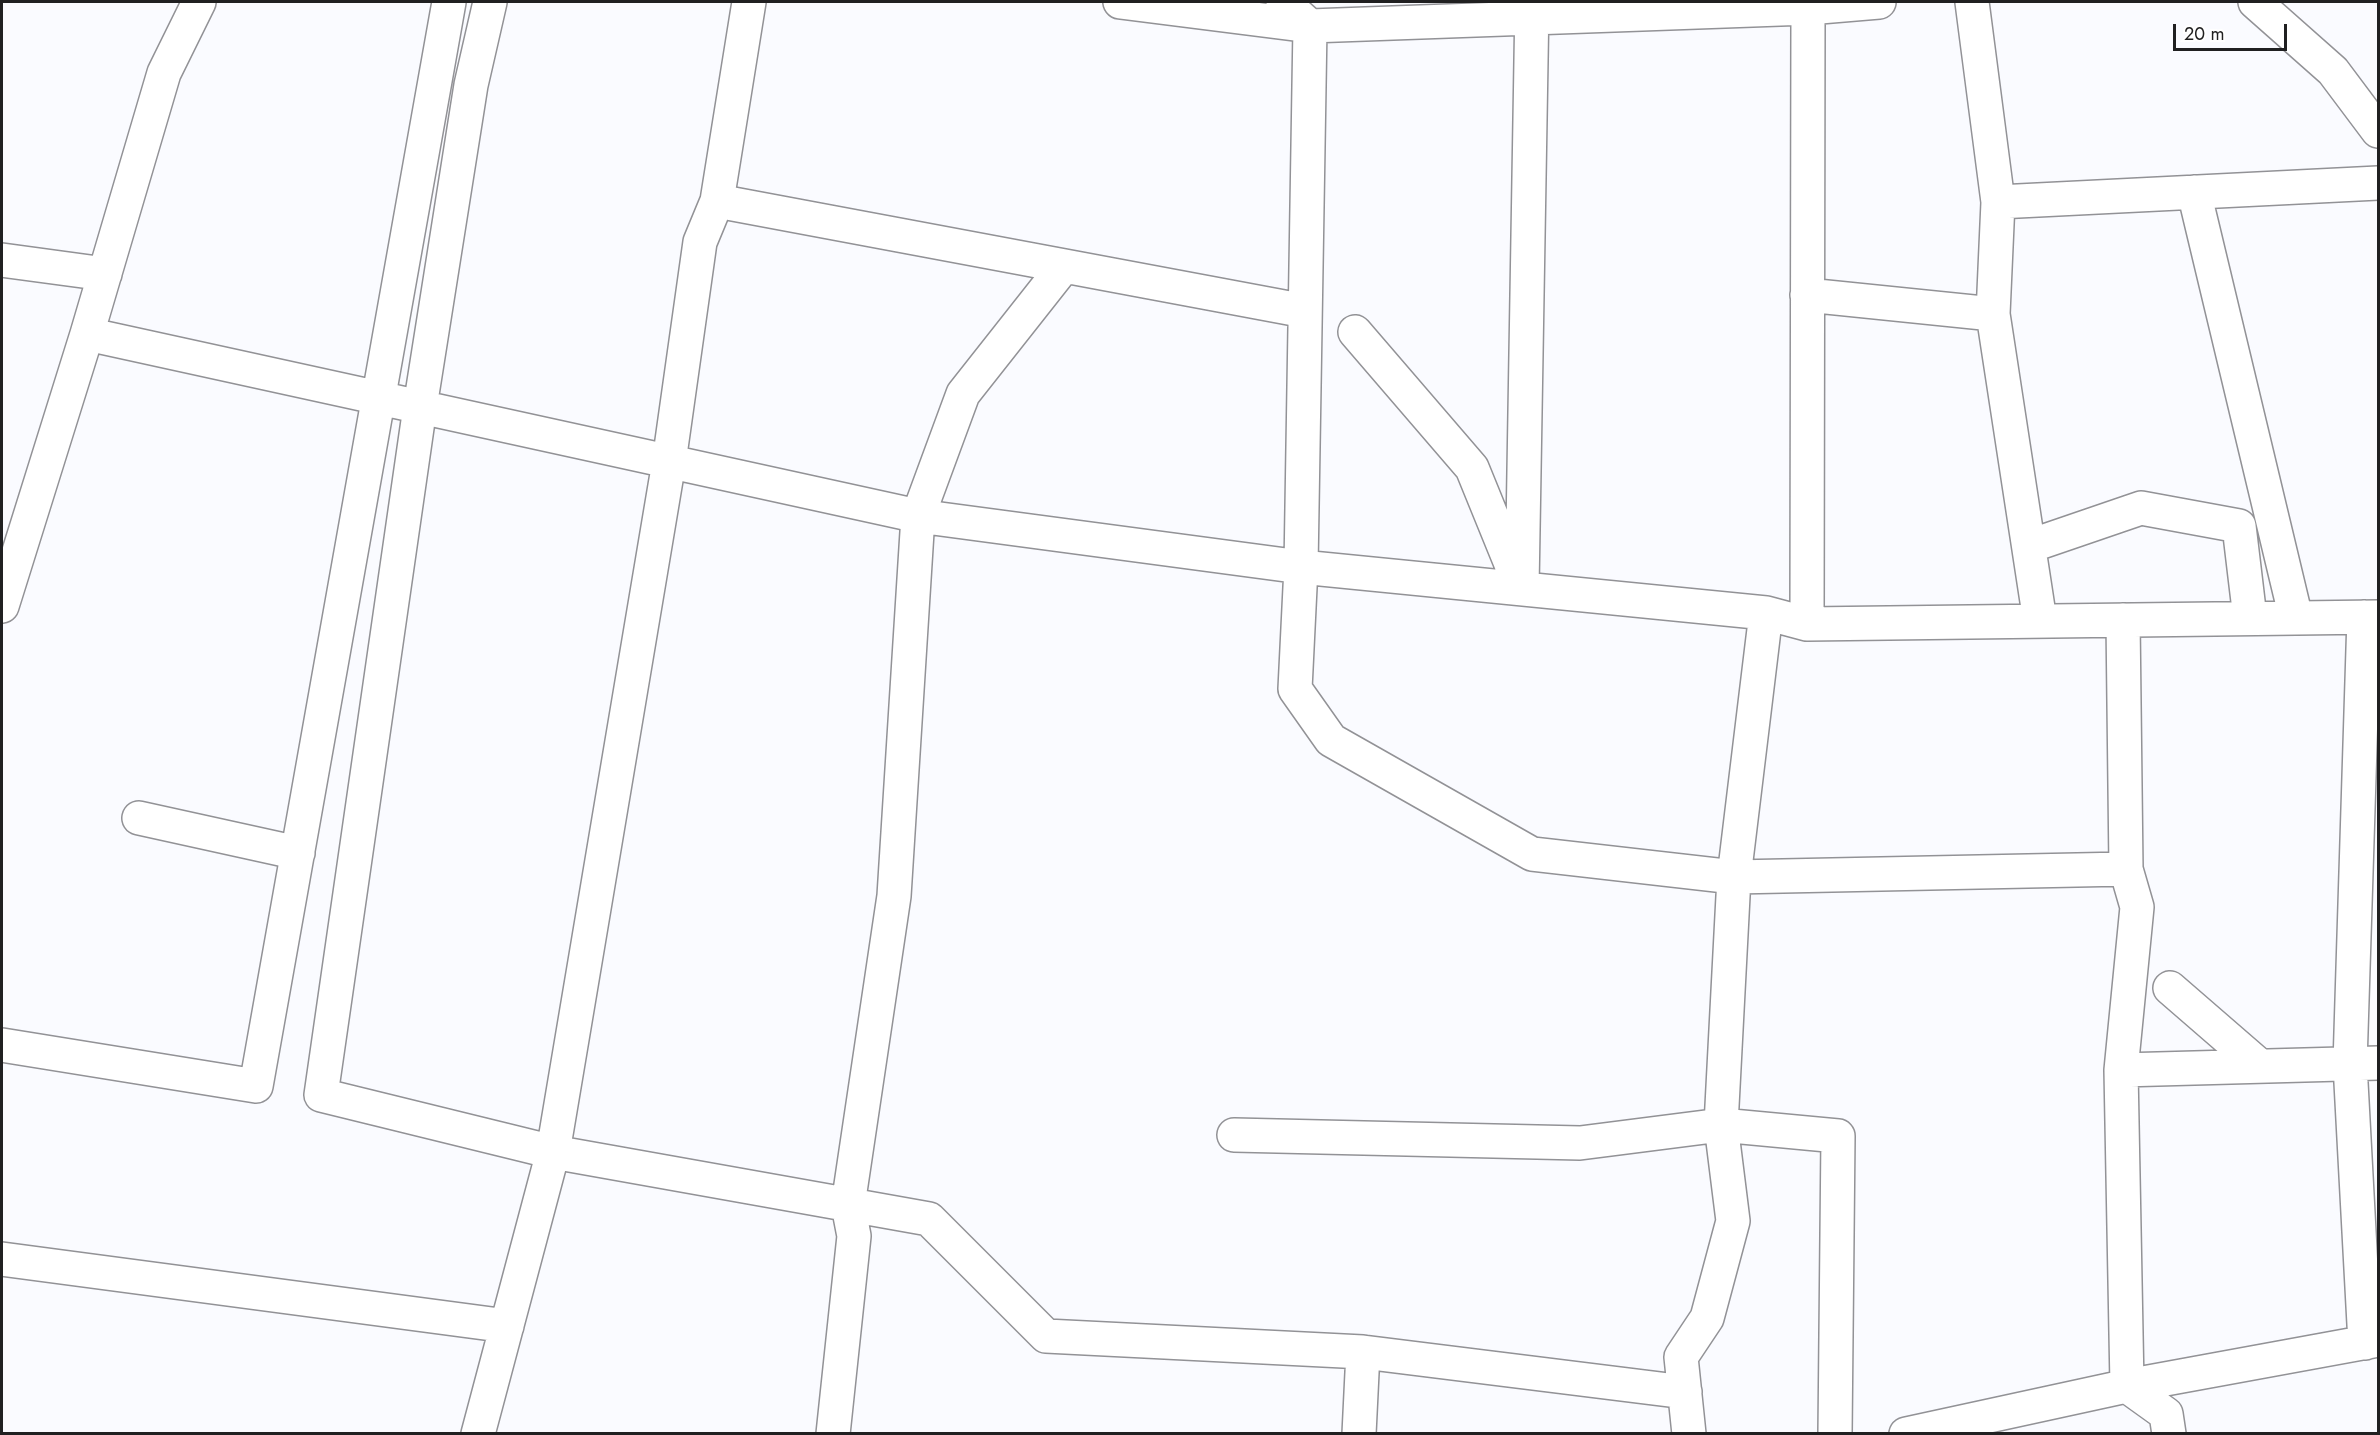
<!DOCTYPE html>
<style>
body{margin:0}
#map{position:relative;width:2380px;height:1435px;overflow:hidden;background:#fafbff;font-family:Jost,sans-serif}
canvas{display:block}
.frame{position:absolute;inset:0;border:3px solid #202021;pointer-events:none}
.scale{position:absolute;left:2173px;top:24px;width:114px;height:27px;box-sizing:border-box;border:3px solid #202021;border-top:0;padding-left:8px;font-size:18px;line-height:21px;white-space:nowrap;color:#202021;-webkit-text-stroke:4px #fff;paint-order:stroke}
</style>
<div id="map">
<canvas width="2380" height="1435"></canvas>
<div class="frame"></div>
<div class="scale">20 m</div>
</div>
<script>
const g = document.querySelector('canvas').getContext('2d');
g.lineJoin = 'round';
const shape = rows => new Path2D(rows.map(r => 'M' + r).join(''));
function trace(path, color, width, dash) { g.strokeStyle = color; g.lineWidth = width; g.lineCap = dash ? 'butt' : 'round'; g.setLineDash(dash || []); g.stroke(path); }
const minor = shape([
 [490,2,471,85,420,407,321,1095,553,1152,929,1219,1046,1336,1363,1352,1685,1392],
 [1120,2,1310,26,1808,8,1879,2],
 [1283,2,1310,26,1301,567,1295,689,1331,740,1532,854,1734,877,2126,869],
 [1972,2,1998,202,2378,183],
 [2255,2,2333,71,2378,131],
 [2194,192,2296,618],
 [717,201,1305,311],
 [1998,202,1993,314,2040,621],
 [2,260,105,274],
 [1807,295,1993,314],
 [1355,332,1472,468,1516,576],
 [87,334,918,516,1301,567,1766,613,1807,624,2378,617],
 [2030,546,2141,508,2239,526,2250,618],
 [1522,588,1532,2],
 [2,606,87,334,164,73,199,2],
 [2364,617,2350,1064,2365,1343],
 [2123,620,2126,869,2137,907,2121,1070,2127,1386,2166,1414,2169,1434],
 [1807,624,1808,8],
 [139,818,298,853],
 [2170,988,2260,1066],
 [2,1045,256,1086,449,2],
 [2121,1070,2378,1063],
 [1234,1135,1580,1143,1721,1125,1838,1136,1835,1434],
 [2,1259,507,1326],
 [478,1434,553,1152,669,462,700,242,717,201,749,2],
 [833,1434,854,1236,848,1205,894,896,918,516,963,394,1064,266],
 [1359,1434,1363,1352],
 [1689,1434,1681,1357,1707,1318,1733,1221,1721,1125,1734,877,1766,613],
 [1906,1434,2127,1386,2378,1340]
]);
trace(minor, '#929296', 36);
trace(minor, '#fff', 33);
</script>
